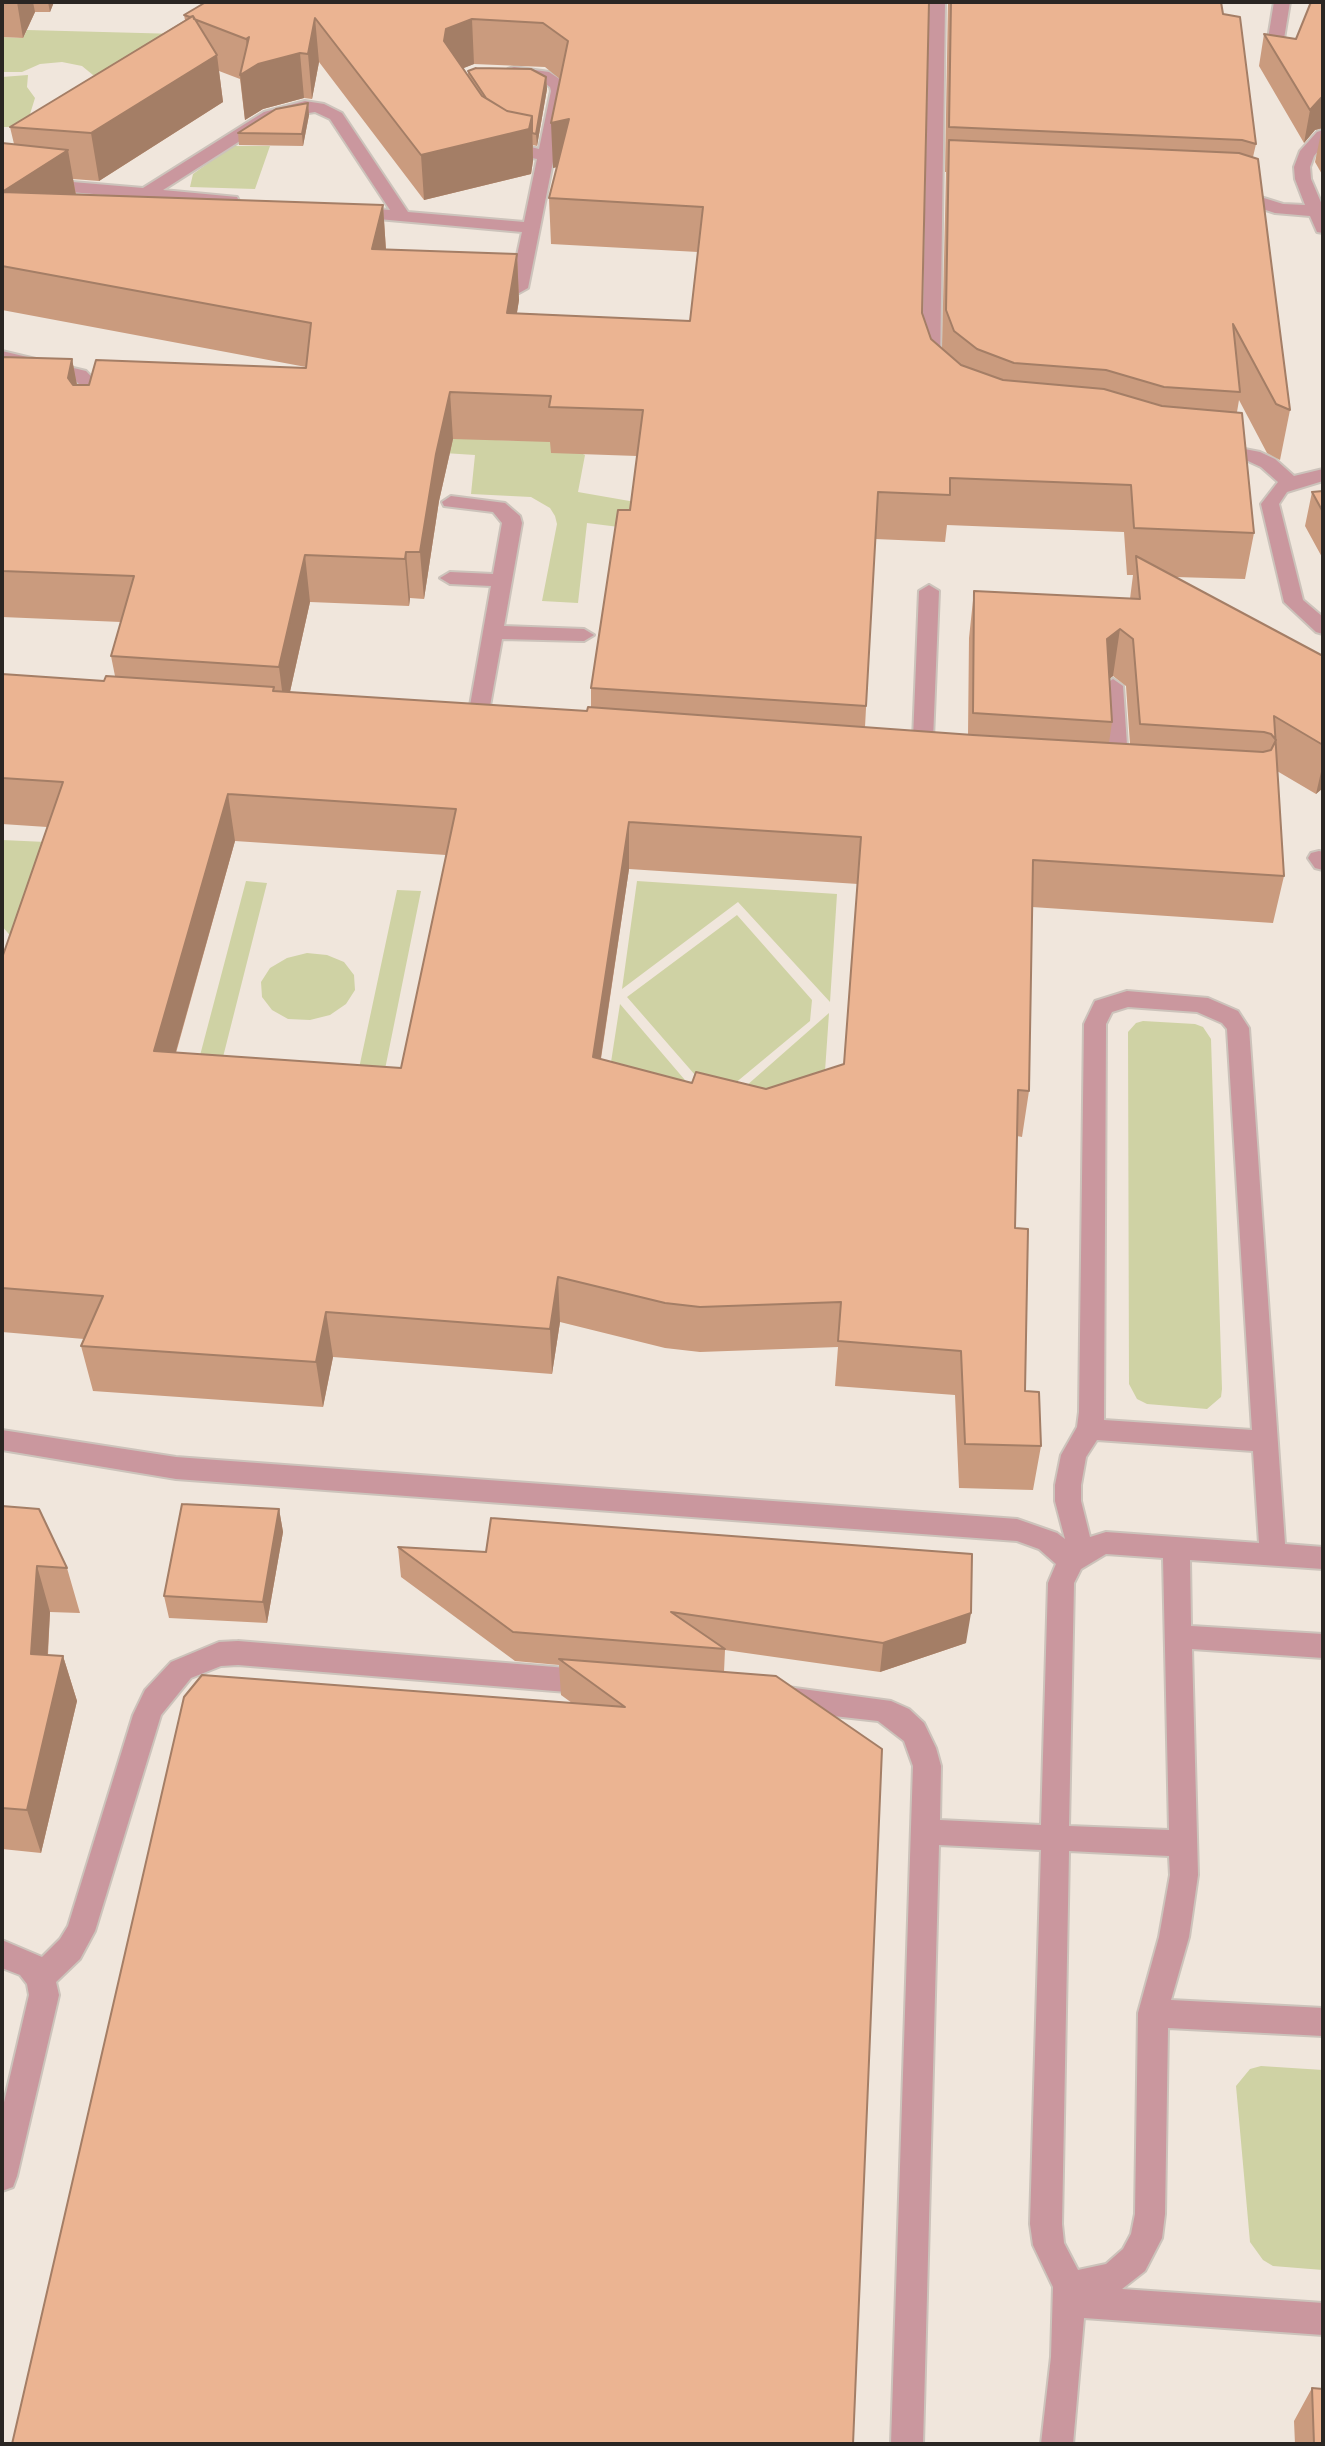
<!DOCTYPE html>
<style>
body{margin:0}
#map{position:relative;width:1325px;height:2446px;overflow:hidden;background:#f0e6dc;font-family:"Libre Baskerville",serif}
canvas{display:block}
.frame{position:absolute;inset:0;border:4px solid #2a2623;pointer-events:none}
</style>
<div id="map">
<canvas width="1325" height="2446"></canvas>
<div class="frame"></div>
</div>
<script>
const g = document.querySelector('canvas').getContext('2d');
g.lineJoin = 'round';
function fill(path, color) { g.fillStyle = color; g.fill(path, 'evenodd'); }
const shape = rows => new Path2D(rows.map(r => 'M' + r).join(''));
function trace(path, color, width, dash) { g.strokeStyle = color; g.lineWidth = width; g.lineCap = dash ? 'butt' : 'round'; g.setLineDash(dash || []); g.stroke(path); }
const green = shape([
 [27,30,217,35,162,77,93,75,82,66,62,62,40,64,22,72,2,72,2,37,23,38],
 [28,75,27,87,35,98,26,127,2,127,2,77],
 [232,146,270,146,255,189,190,187,193,174],
 [231,387,495,440,529,441,531,428,585,455,578,492,727,518,723,540,587,523,578,603,542,601,557,524,555,516,550,508,531,497,471,494,475,455,381,449],
 [2,840,46,842,13,939,2,926],
 [246,881,267,883,221,1065,358,1073,397,890,421,891,380,1094,193,1082],
 [637,881,837,894,830,1002,738,902,622,989],
 [737,915,812,1000,810,1021,716,1099,627,997],
 [307,953,327,955,344,962,354,975,355,990,346,1004,330,1015,310,1020,288,1019,272,1010,262,997,261,982,270,968,287,958],
 [620,1004,708,1107,605,1101],
 [829,1013,822,1115,721,1108],
 [1143,1021,1195,1024,1203,1027,1211,1039,1222,1389,1221,1397,1207,1409,1147,1404,1137,1399,1129,1384,1128,1032,1136,1023],
 [1261,2066,1323,2070,1323,2270,1273,2266,1263,2260,1250,2242,1236,2086,1250,2069]
]);
const minor = shape([
 [929,2,945,2,940,369,931,374,922,369,929,2],
 [1274,2,1290,2,1283,45,1275,50,1267,45,1274,2],
 [514,67,549,72,564,82,567,91,528,288,519,293,510,288,522,232,345,216,343,212,345,208,351,207,390,210,330,119,315,112,276,118,163,190,237,197,239,201,231,206,2,186,2,176,143,188,264,112,305,101,324,104,342,113,408,212,524,222,537,159,511,154,494,145,502,140,539,149,551,91,550,87,539,79,508,75,508,69,514,67],
 [1323,130,1323,145,1314,156,1310,167,1311,179,1323,207,1323,233,1317,232,1310,216,1275,213,1229,198,1227,194,1235,189,1283,204,1305,205,1295,179,1294,167,1300,151,1317,132,1323,130],
 [2,351,86,371,103,389,101,411,92,416,86,415,83,411,85,390,74,379,2,361,2,351],
 [1214,443,1260,452,1275,459,1294,476,1323,469,1323,481,1287,492,1279,504,1303,600,1323,617,1323,634,1316,632,1284,602,1261,504,1278,482,1261,467,1248,461,1207,453,1205,449,1214,443],
 [451,496,505,503,520,516,522,523,504,626,584,629,594,635,584,641,502,639,485,734,475,741,465,734,491,586,450,584,440,578,450,572,493,574,502,523,493,512,444,506,442,502,451,496],
 [929,585,939,591,932,764,922,771,912,764,919,591,929,585],
 [1113,679,1123,686,1129,775,1119,782,1109,775,1103,686,1113,679],
 [1319,851,1323,852,1323,870,1315,868,1308,858,1311,853,1319,851],
 [1127,991,1208,998,1238,1011,1249,1028,1285,1544,1323,1547,1323,1569,1190,1560,1191,1626,1323,1634,1323,1658,1192,1649,1198,1875,1189,1937,1171,2000,1323,2008,1323,2036,1168,2028,1165,2214,1162,2238,1145,2271,1122,2289,1323,2303,1323,2335,1084,2318,1073,2444,1041,2444,1051,2357,1053,2287,1033,2245,1030,2224,1041,1850,939,1845,923,2444,891,2444,913,1766,904,1741,878,1721,780,1710,770,1706,766,1698,770,1690,780,1686,891,1701,909,1709,924,1723,936,1748,941,1766,940,1820,1041,1825,1048,1583,1056,1564,1039,1549,1017,1541,176,1479,2,1450,2,1430,176,1457,1017,1519,1057,1533,1065,1539,1055,1501,1055,1485,1061,1455,1077,1427,1079,1412,1084,1024,1095,1001,1127,991],
 [1128,1007,1197,1012,1222,1023,1227,1029,1252,1430,1104,1420,1106,1024,1112,1012,1128,1007],
 [1097,1440,1253,1451,1259,1543,1106,1532,1090,1537,1081,1501,1081,1485,1086,1457,1097,1440],
 [1106,1554,1163,1558,1169,1830,1069,1826,1074,1583,1081,1569,1106,1554],
 [1069,1851,1169,1856,1170,1875,1159,1937,1138,2013,1135,2214,1131,2234,1123,2249,1106,2264,1078,2270,1064,2243,1062,2224,1069,1851],
 [238,1641,591,1670,601,1674,605,1682,601,1690,591,1694,238,1665,221,1666,191,1678,161,1715,95,1931,80,1959,56,1982,59,1995,17,2176,13,2187,2,2191,2,2111,29,1995,27,1984,20,1975,2,1968,2,1940,42,1957,60,1939,68,1926,133,1715,145,1690,171,1662,219,1642,238,1641]
]);
const wall = shape([
 [2,2,54,2,50,12,35,12,23,38,2,37],
 [929,2,922,313,931,339,942,348,946,172,945,172,948,2,1221,2,1223,14,1256,144,1253,157,1290,410,1280,460,1267,453,1239,400,1237,412,1254,533,1245,579,1175,577,1323,656,1323,788,1316,794,1277,771,1284,876,1273,923,1032,907,1029,1091,1022,1137,1017,1136,1015,1228,1025,1391,1041,1446,1033,1490,959,1488,955,1395,835,1386,838,1347,700,1352,665,1348,560,1322,552,1374,333,1357,323,1407,93,1391,81,1346,84,1339,2,1332,2,958,47,827,2,824,2,674,104,681,115,676,111,656,121,622,2,617,2,357,72,359,77,385,306,367,2,310,2,143,14,144,10,127,185,20,184,15],
 [319,62,424,200,531,174,533,161,533,145,537,146,547,89,546,77,468,71,468,75,463,68,474,64,545,67,560,79,553,168,557,167,549,198,551,244,698,252,690,321,517,313,519,300,517,254,386,250,383,205,76,194,73,179,99,181,223,102,219,71,240,79,245,120,263,109,304,98,312,99],
 [453,439,550,442,551,453,637,456,630,510,591,688,591,708,587,711,290,692,310,602,409,606,410,598,424,599,439,501],
 [947,525,1124,532,1127,575,1133,575,1130,599,974,591,969,638,968,735,865,727,875,539,945,542],
 [1113,676,1126,686,1130,744,1109,743,1112,722,1109,679],
 [235,841,446,855,401,1068,176,1053],
 [629,869,858,884,844,1064,766,1089,692,1083,601,1059],
 [1323,2,1323,176,1315,162,1322,128,1315,130,1304,143,1259,66,1264,34,1296,39],
 [308,103,309,115,303,146,239,145,238,133],
 [1323,491,1323,559,1305,526,1312,492],
 [2,1506,67,1568,80,1613,50,1612,48,1655,63,1656,77,1701,41,1853,2,1849],
 [279,1509,283,1532,267,1623,169,1618,164,1596],
 [398,1547,966,1643,880,1672,725,1650,724,1672,882,1749,572,1703,561,1695,559,1665,515,1661,401,1577],
 [1312,2388,1323,2444,1295,2444,1294,2421]
]);
const shadedWall = shape([
 [17,2,33,2,35,12,23,38],
 [48,2,54,2,50,12],
 [315,18,319,62,312,99,308,54],
 [472,19,474,64,449,74,444,41,446,29],
 [249,37,258,64,300,53,304,98,263,109,245,120,240,75,250,69,246,39],
 [217,55,223,102,99,181,91,133],
 [546,77,547,89,537,146,536,134],
 [1323,97,1323,128,1315,130,1304,143,1310,110,1321,98],
 [308,103,309,115,303,146,302,134],
 [532,116,533,161,531,174,424,200,421,155],
 [569,119,570,164,553,168,551,123],
 [68,150,76,196,2,192],
 [383,205,386,251,372,249],
 [517,254,519,300,509,359,507,313],
 [72,359,81,406,68,378],
 [450,392,453,439,439,501,424,599,420,552,436,454],
 [406,552,410,598,409,606,405,559],
 [305,555,310,602,285,714,279,667],
 [1120,629,1113,676,1100,686,1107,639],
 [1323,763,1323,788,1316,794],
 [228,794,235,841,163,1097,154,1051],
 [629,822,629,869,594,1103,593,1057],
 [558,1277,560,1322,552,1374,550,1329],
 [326,1312,333,1357,323,1407,316,1362],
 [279,1509,283,1532,267,1623,263,1602],
 [37,1566,50,1612,45,1698,31,1654],
 [971,1613,966,1643,880,1672,883,1643],
 [63,1656,77,1701,41,1853,27,1810]
]);
const building = shape([
 [206,2,929,2,922,313,931,339,961,365,1003,380,1104,389,1162,406,1242,413,1254,533,1134,528,1131,485,950,478,950,495,878,492,866,706,591,688,618,510,630,510,643,410,549,407,551,396,450,392,436,454,420,552,406,552,405,559,305,555,279,667,111,656,134,576,2,571,2,357,72,359,68,378,73,385,89,385,96,360,306,368,311,323,2,266,2,192,383,205,372,249,517,254,507,313,690,321,703,207,549,198,569,119,551,123,568,41,543,23,472,19,446,29,444,41,482,96,507,111,532,116,529,129,421,155,315,18,308,54,300,53,258,64,240,75,249,37,246,39,194,19,193,16,190,17,184,15,206,2],
 [951,2,1221,2,1223,14,1240,17,1256,144,1242,140,949,127,951,2],
 [1311,2,1323,2,1323,97,1321,98,1310,110,1264,34,1296,39,1311,2],
 [193,16,217,55,91,133,10,127,193,16],
 [476,68,531,69,546,77,536,134,532,133,532,116,507,111,486,98,468,71,476,68],
 [308,103,302,134,238,133,276,109,308,103],
 [949,140,1239,153,1258,159,1290,410,1276,404,1233,324,1240,392,1164,387,1106,370,1014,363,977,349,954,331,946,310,949,140],
 [2,143,68,150,2,192,2,143],
 [1323,491,1323,512,1312,492,1323,491],
 [1136,556,1323,656,1323,745,1274,716,1284,876,1033,860,1029,1091,1018,1090,1015,1228,1028,1229,1025,1391,1039,1392,1041,1446,965,1444,961,1351,838,1341,841,1302,700,1307,665,1303,558,1277,550,1329,326,1312,316,1362,81,1346,103,1296,2,1288,2,958,63,782,2,778,2,674,104,681,106,676,274,687,273,691,587,711,588,707,973,735,1263,752,1271,750,1276,740,1271,734,1264,732,1140,724,1133,639,1120,629,1107,639,1112,722,973,713,974,591,1140,599,1136,556],
 [228,794,456,809,401,1068,154,1051,228,794],
 [629,822,861,837,844,1064,766,1089,696,1072,692,1083,593,1057,629,822],
 [182,1504,279,1509,263,1602,164,1596,182,1504],
 [2,1506,39,1509,67,1568,37,1566,31,1654,63,1656,27,1810,2,1808,2,1506],
 [491,1518,972,1554,971,1613,883,1643,671,1612,725,1649,513,1632,398,1547,486,1552,491,1518],
 [559,1659,776,1676,882,1749,853,2444,12,2444,184,1697,202,1675,625,1707,559,1659],
 [1312,2388,1323,2389,1323,2444,1314,2444,1312,2388]
]);
fill(green, '#cfd2a4');
trace(minor, '#ccc3bb', 4);
fill(minor, '#ca979e');
fill(wall, '#ca9b7e');
fill(shadedWall, '#a47e66');
fill(building, '#ebb492');
trace(building, '#a47e66', 2);
</script>
